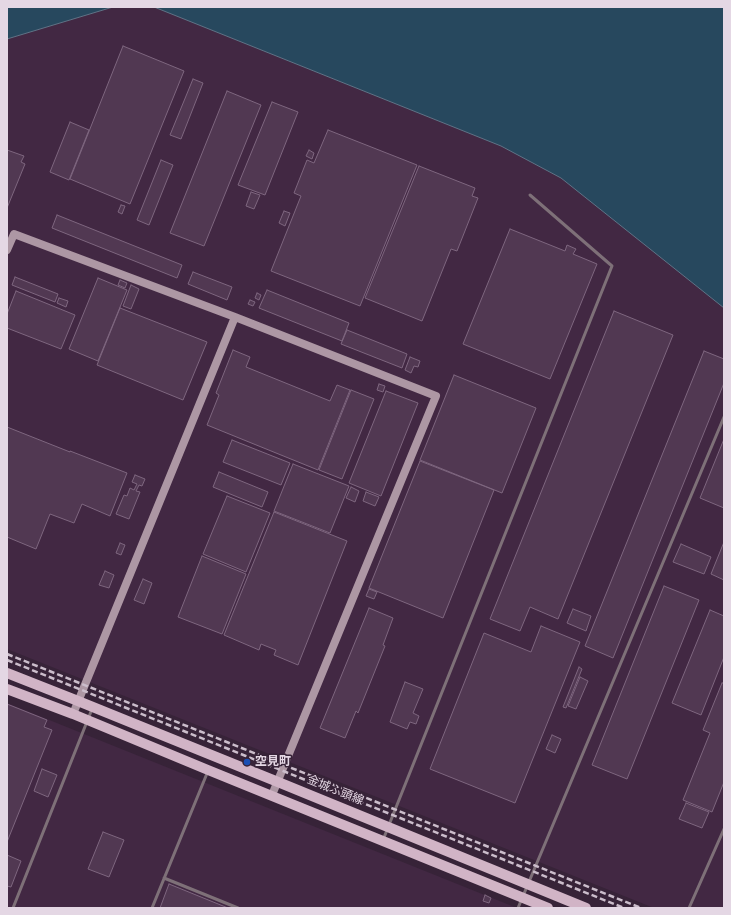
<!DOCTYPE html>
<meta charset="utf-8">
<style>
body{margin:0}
#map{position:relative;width:731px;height:915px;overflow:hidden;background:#372338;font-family:"Source Sans 3",sans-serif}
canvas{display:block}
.frame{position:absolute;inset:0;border:8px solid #e4d7e4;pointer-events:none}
</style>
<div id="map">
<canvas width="731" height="915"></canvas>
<div class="frame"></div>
</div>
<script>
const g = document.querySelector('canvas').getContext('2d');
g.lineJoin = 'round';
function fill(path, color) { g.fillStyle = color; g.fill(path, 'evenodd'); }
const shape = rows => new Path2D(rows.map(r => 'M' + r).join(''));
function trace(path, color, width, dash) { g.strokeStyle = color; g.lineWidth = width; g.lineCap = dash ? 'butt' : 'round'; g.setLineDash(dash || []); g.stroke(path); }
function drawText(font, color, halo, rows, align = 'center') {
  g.font = font + ' "Source Sans 3","Noto Sans JP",sans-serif'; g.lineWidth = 3; g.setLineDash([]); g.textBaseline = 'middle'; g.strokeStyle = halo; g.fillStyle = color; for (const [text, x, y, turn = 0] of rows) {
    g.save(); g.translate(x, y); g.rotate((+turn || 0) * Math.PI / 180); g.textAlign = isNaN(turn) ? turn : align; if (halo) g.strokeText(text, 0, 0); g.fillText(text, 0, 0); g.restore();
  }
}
const built = shape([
 [113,7,154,7,501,146,561,178,724,308,724,908,654,908,7,649,7,39],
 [7,703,517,908,7,908]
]);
const water = shape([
 [7,7,113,7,7,39,7,7],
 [154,7,724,7,724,308,561,178,501,146,154,7]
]);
const building = shape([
 [123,46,184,71,130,204,70,179,123,46],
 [193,79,203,83,181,139,170,135,193,79],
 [227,91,261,105,204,246,170,233,227,91],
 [272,102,298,112,265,195,238,185,272,102],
 [70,122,89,130,69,180,50,172,70,122],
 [328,130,417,165,360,306,271,271,301,196,294,193,307,160,314,163,328,130],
 [7,150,24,156,21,162,25,164,7,208,7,150],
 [309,150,314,153,312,159,306,156,309,150],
 [161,160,173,165,149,225,137,220,161,160],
 [419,166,475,188,472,196,478,198,457,251,451,249,422,321,365,298,419,166],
 [251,192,260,195,254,209,246,206,251,192],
 [121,205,125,206,122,214,118,212,121,205],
 [284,211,290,213,285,226,279,223,284,211],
 [57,215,182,265,177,278,52,228,57,215],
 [510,229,565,251,567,245,576,249,573,254,597,264,550,379,463,344,510,229],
 [193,272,232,287,227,300,188,284,193,272],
 [15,277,58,294,55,302,12,285,15,277],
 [98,278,127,290,98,361,69,349,98,278],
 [120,280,127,283,125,288,118,285,120,280],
 [131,285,139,289,131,309,123,306,131,285],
 [267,290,349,323,342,341,259,308,267,290],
 [16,291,75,315,61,349,7,328,7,314,16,291],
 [257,293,261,295,259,300,255,298,257,293],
 [59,298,68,301,66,307,57,303,59,298],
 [250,300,255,302,253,306,248,304,250,300],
 [120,308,207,342,183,400,97,365,120,308],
 [614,311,673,335,558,619,530,607,520,631,490,619,614,311],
 [347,330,407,354,402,368,341,344,347,330],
 [233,350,250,357,246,367,330,401,337,385,350,390,318,470,207,425,219,395,216,393,233,350],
 [704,351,724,359,724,383,613,658,585,646,704,351],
 [410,357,420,361,418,367,414,366,411,373,405,370,410,357],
 [454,375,536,408,502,493,420,460,454,375],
 [379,384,385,386,383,392,377,390,379,384],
 [351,390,374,399,342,479,319,470,351,390],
 [386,391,418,403,381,496,349,483,386,391],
 [7,427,70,452,70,451,127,473,110,516,82,504,74,523,50,514,36,549,7,537,7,427],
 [724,439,724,508,700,498,724,439],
 [232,440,290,463,281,485,223,462,232,440],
 [420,461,494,490,443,618,369,588,420,461],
 [293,464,349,486,330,533,274,511,293,464],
 [219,472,268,492,262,507,213,487,219,472],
 [135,475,145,479,142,486,139,485,136,491,140,492,129,519,116,514,124,495,127,496,130,488,134,490,137,484,132,482,135,475],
 [351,487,359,491,355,502,346,498,351,487],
 [366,492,379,497,375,506,363,501,366,492],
 [227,496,270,513,246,572,203,554,227,496],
 [274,512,347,541,298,665,274,655,276,650,261,644,259,650,224,635,274,512],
 [724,542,724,580,711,574,724,542],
 [120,543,125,545,121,555,116,553,120,543],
 [681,544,711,557,704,574,673,562,681,544],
 [202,556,246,574,222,634,178,617,202,556],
 [105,571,114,575,109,588,99,585,105,571],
 [143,579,152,583,144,604,134,600,143,579],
 [664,586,699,600,627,779,592,765,664,586],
 [369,589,377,592,374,599,366,596,369,589],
 [369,608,393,618,383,645,385,646,358,713,356,711,345,738,320,728,369,608],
 [573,609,591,616,586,631,567,623,573,609],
 [710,610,724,616,724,657,701,715,672,703,710,610],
 [541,626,580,642,515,803,430,769,484,633,531,652,541,626],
 [579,667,582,669,566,708,563,707,579,667],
 [580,677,588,681,576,709,568,706,580,677],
 [405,682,423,689,413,713,419,716,416,724,410,722,407,729,390,722,405,682],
 [722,683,724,683,724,782,712,812,683,800,710,733,703,730,722,683],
 [7,704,47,720,44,727,52,730,7,842,7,704],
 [552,735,561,739,555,753,546,749,552,735],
 [42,769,57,775,48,797,34,791,42,769],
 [686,803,709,812,702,828,679,819,686,803],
 [103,832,124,840,109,877,88,869,103,832],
 [7,855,21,861,11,887,7,886,7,855],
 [169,884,228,908,160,908,169,884],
 [485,895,491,898,489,903,483,901,485,895]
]);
const lane = shape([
 [383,840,612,266,530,195],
 [164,878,238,908],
 [13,908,92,709],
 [152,908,208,771],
 [518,908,724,417],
 [689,908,724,829]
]);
const secondary = shape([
 [7,250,14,234,235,317,436,396,272,795],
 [73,714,235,317]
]);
const primary = shape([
 [7,673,78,701,278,782,586,908],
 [7,689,73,714,208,770,548,908]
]);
const rail = shape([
 [7,654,641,908],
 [7,660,624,908]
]);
const markers = [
 [247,762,4,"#1a4fb4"]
];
const poiNames = [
 ["空見町",255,762]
];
const streetNames = [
 ["金城ふ頭線",335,791,22]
];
fill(built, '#422843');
fill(water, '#27485e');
trace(water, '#607386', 1);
fill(building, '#513852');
trace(building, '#7e667f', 1);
trace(lane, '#7e7078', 3);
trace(secondary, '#ad97a4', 8);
trace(primary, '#d1b4c6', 10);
trace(rail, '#cbbdcb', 2.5, [6, 3]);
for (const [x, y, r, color] of markers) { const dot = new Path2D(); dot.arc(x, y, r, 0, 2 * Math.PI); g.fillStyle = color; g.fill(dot); trace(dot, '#372338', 1.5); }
drawText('bold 12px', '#e4d7e4', '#372338', poiNames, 'left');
drawText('12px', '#e4d7e4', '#372338', streetNames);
</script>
